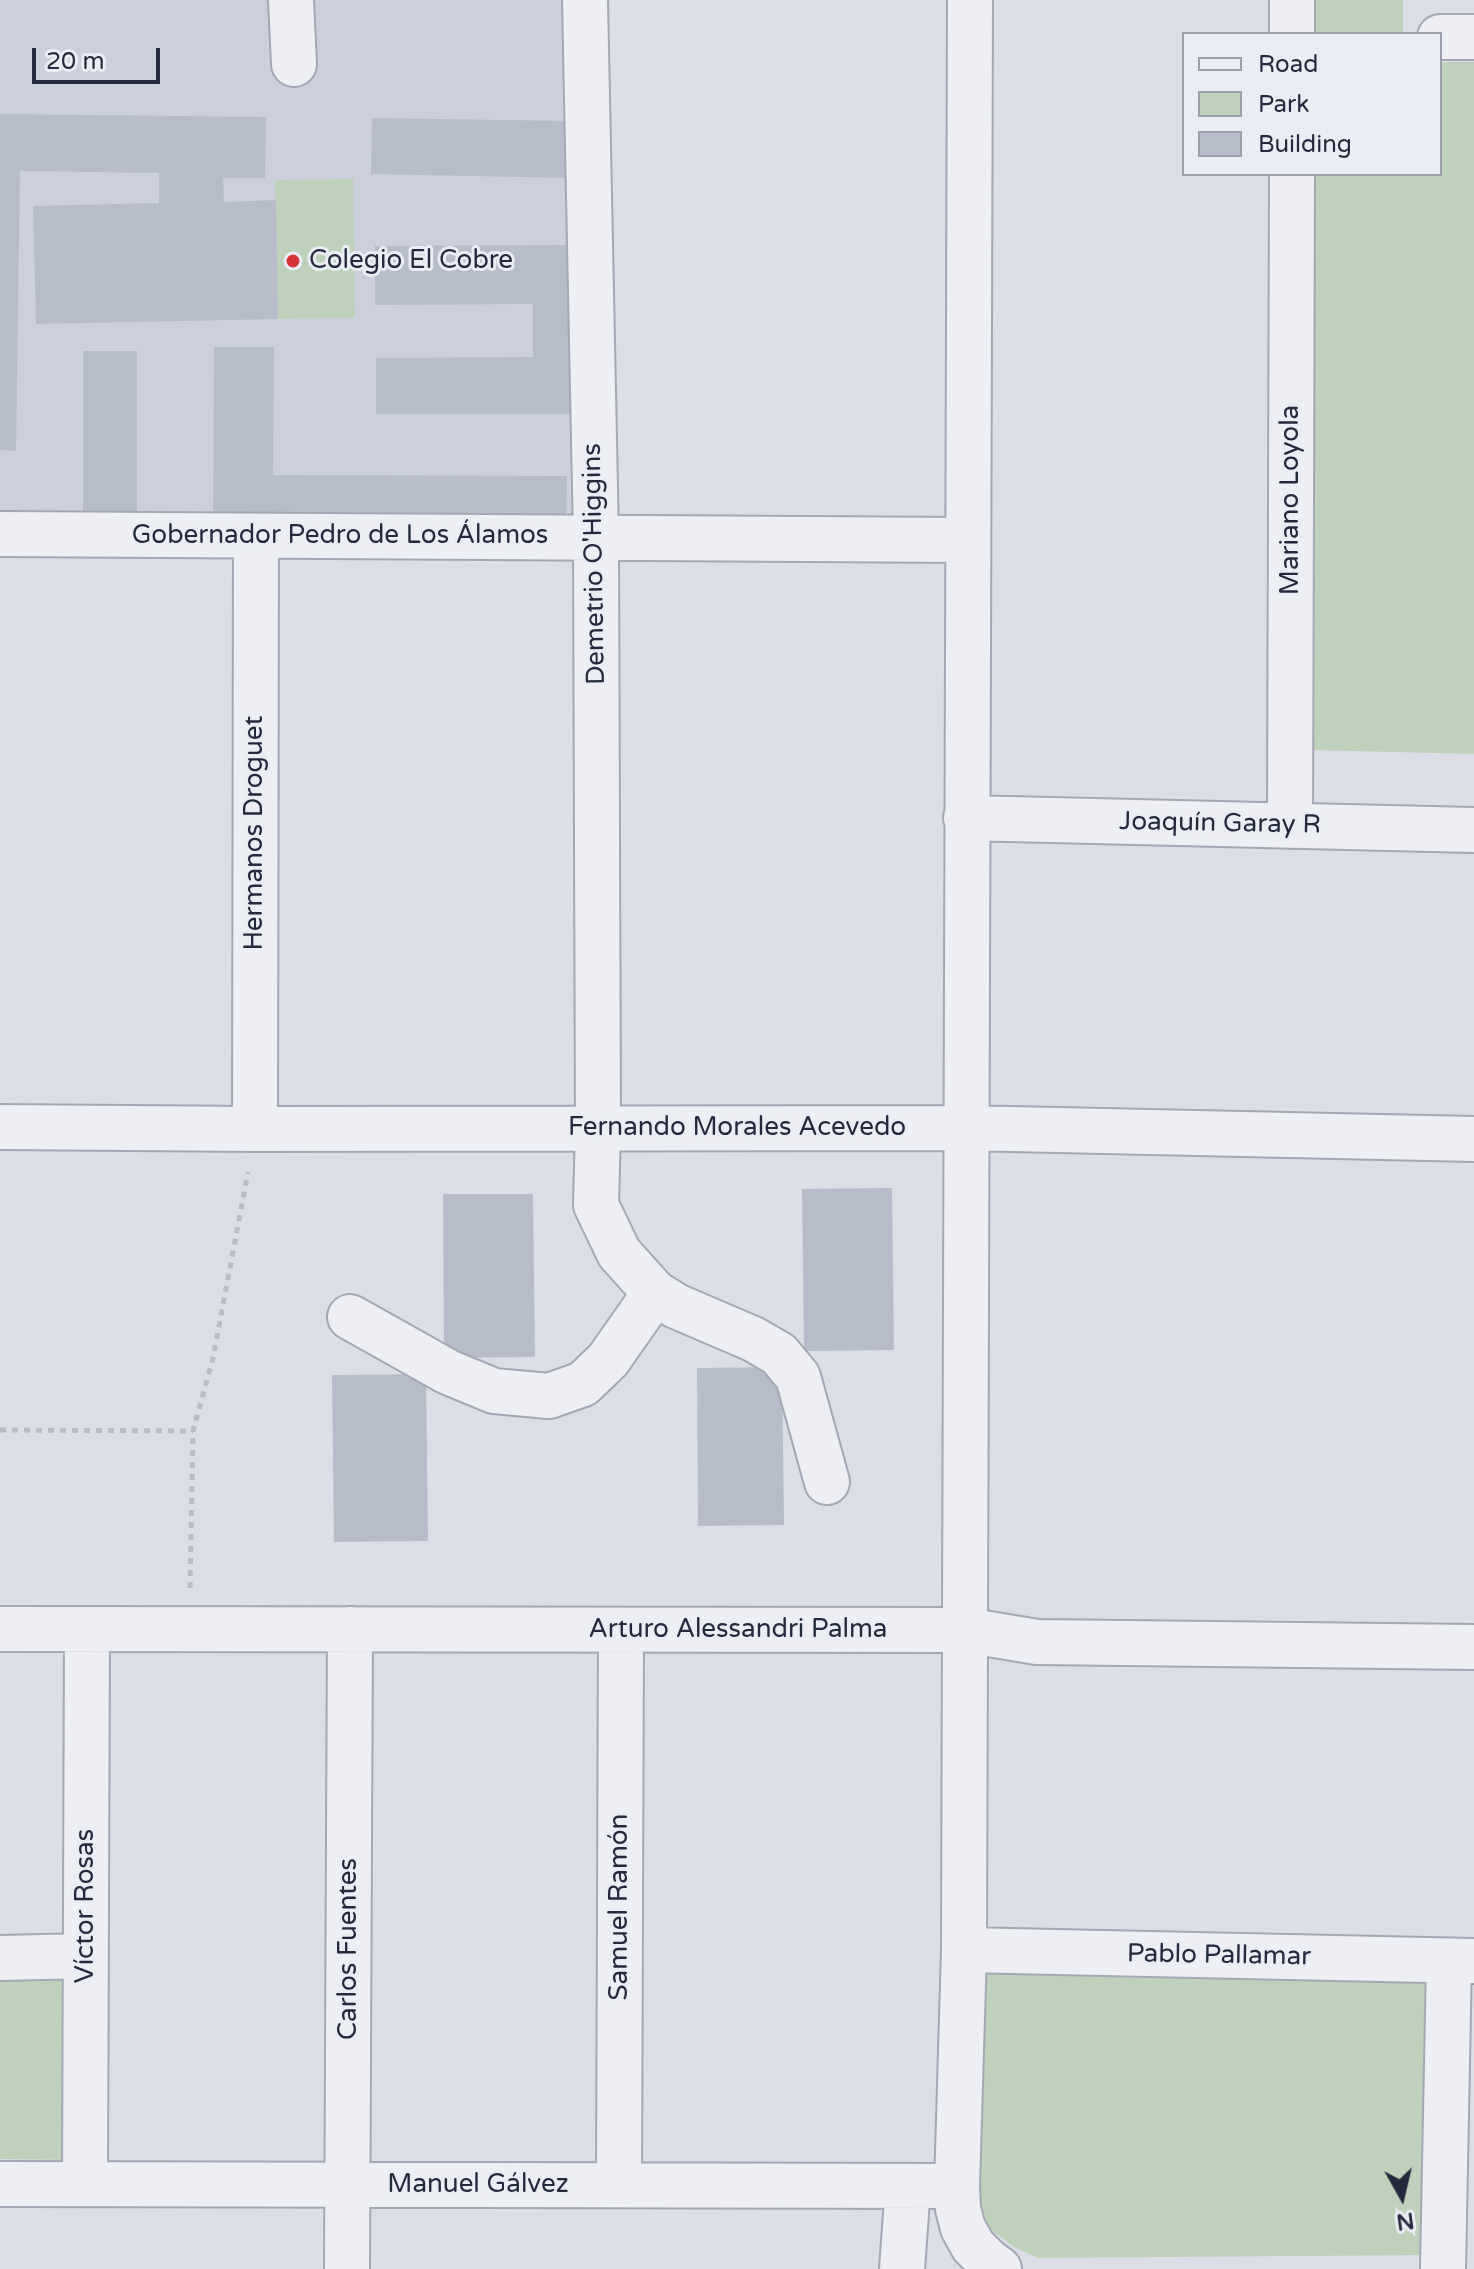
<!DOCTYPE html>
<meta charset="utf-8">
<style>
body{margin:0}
#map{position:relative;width:1474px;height:2269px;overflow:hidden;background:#dbdee7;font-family:"Varela Round",sans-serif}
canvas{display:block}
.legend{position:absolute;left:1182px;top:32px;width:260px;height:144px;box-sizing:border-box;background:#eaedf4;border:2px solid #9b9fab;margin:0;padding:10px 14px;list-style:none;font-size:24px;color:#242a3d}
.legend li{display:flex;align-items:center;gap:16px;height:40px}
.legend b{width:40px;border:2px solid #9b9fab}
.north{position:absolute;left:1362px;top:2157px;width:80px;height:80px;-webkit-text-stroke:6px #eaedf4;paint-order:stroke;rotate:172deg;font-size:22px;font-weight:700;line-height:32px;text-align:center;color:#242a3d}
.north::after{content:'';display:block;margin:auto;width:28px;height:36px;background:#242a3d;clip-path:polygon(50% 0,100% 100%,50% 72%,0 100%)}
.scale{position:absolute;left:32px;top:48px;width:128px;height:36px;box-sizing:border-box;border:4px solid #242a3d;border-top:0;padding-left:10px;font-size:24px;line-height:28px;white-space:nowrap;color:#242a3d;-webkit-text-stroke:6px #eaedf4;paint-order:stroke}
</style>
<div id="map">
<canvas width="1474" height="2269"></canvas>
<ul class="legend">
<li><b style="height:10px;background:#edeff5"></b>Road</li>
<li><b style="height:22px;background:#bed1bb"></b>Park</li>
<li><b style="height:22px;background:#b7bcca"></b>Building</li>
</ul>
<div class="north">N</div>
<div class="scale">20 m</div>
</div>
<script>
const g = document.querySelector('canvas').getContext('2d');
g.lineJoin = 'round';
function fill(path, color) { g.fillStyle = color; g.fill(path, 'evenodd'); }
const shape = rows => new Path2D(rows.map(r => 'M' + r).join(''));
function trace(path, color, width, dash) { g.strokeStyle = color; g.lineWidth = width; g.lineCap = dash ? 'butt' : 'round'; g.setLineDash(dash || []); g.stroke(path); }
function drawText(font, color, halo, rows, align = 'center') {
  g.font = font + ' "Varela Round",sans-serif'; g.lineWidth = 6; g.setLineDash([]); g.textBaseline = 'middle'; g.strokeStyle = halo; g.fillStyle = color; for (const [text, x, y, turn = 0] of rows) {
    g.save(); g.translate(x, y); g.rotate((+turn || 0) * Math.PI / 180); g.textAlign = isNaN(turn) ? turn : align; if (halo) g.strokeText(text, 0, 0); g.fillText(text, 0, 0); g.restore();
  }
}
const built = shape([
 [0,0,584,0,587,529,0,522]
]);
const green = shape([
 [1308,0,1403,0,1403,34,1308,34],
 [1440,62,1474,62,1474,754,1313,750,1309,174,1440,174],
 [353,179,355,318,278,319,275,180],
 [0,1961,72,1961,76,2160,0,2159],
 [981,1965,1435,1979,1427,2255,1038,2258,1014,2247,990,2229,977,2200]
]);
const building = shape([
 [0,114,266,117,265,178,223,178,224,202,276,200,278,319,36,324,33,206,159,203,159,173,20,171,16,451,0,450],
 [372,118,571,121,570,178,371,174],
 [569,245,570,414,376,414,376,358,533,357,533,304,375,305,375,246],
 [214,347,274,347,273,475,567,476,566,531,213,530],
 [83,351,137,351,137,526,83,526],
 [892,1188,894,1350,804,1351,802,1189],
 [443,1194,533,1194,535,1357,444,1358],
 [782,1367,784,1525,698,1526,697,1368],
 [426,1374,428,1541,334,1542,332,1375]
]);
const path = shape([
 [0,1430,193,1431],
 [190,1588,193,1431,213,1358,248,1172]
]);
const minor = shape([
 [291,0,294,64],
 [585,0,596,537,598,1129,596,1205,619,1253,655,1293,676,1306,753,1339,779,1354,798,1377,827,1482],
 [970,0,964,1950,957,2186,958,2209,963,2228,973,2246,987,2260,999,2269],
 [1292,34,1292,0],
 [1440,37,1474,37],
 [0,534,967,540],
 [966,818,1474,830],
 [1290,826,1292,174],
 [0,1127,255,1129,965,1128,1474,1139],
 [255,1129,256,536],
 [350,1317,448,1372,494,1391,549,1396,583,1384,608,1360,655,1293],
 [0,1629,965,1630,1037,1642,1474,1647],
 [964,1950,1474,1961],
 [0,1958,86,1956],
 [0,2184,957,2186],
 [85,2184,87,1629],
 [619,2185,621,1630],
 [347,2269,350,1629],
 [902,2269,908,2186],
 [1443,2269,1449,1961]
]);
const markers = [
 [293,261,8,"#d83336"]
];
const poiNames = [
 ["Colegio El Cobre",309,261]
];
const streetNames = [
 ["Mariano Loyola",1291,500,-90],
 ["Gobernador Pedro de Los Álamos",340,536],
 ["Demetrio O'Higgins",595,564,-91],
 ["Joaquín Garay R",1220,824,1],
 ["Hermanos Droguet",255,833,-90],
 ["Fernando Morales Acevedo",737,1128],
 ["Arturo Alessandri Palma",738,1630],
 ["Víctor Rosas",86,1906,-90],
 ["Samuel Ramón",620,1907,-90],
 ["Carlos Fuentes",349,1949,-90],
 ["Pablo Pallamar",1219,1956,1],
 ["Manuel Gálvez",478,2185]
];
fill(built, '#ccd0dc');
fill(green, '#bed1bb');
fill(building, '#b7bcca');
trace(minor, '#a4a8b4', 48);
trace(path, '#b9bcc5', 5, [6, 6]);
trace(minor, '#edeff5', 44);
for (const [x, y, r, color] of markers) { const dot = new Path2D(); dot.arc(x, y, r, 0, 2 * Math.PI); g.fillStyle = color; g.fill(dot); trace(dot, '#eaedf4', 3); }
drawText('26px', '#242a3d', '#eaedf4', poiNames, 'left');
drawText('26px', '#242a3d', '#eaedf4', streetNames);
</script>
